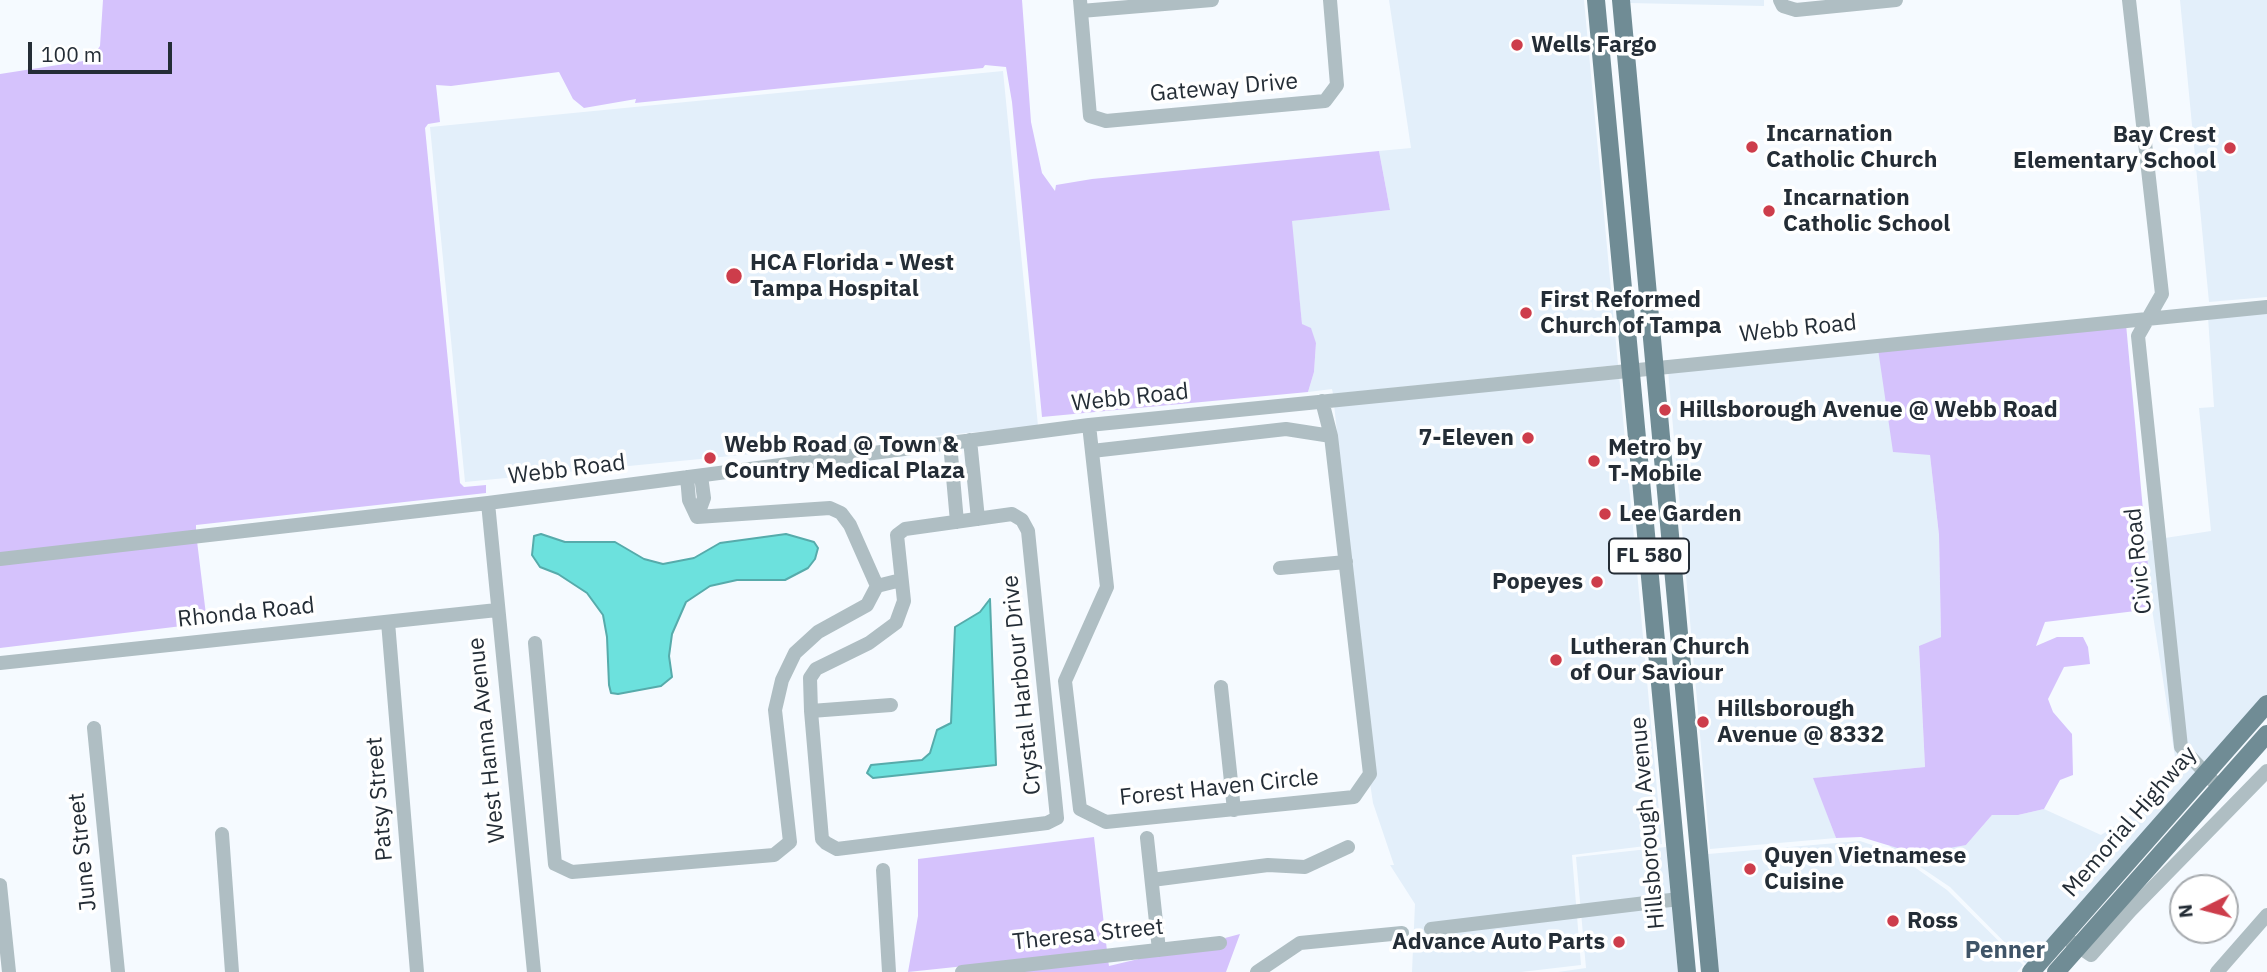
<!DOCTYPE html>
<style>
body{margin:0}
#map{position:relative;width:2267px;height:972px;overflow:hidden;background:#f5faff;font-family:"IBM Plex Sans",sans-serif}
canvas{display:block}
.north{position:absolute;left:2169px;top:874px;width:70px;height:70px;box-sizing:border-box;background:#fff;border:2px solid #a7abaf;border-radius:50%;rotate:264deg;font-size:19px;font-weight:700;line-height:28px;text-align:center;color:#242d36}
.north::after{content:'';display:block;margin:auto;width:24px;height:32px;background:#cd3d4b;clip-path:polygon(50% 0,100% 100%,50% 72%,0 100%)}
.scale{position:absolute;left:28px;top:42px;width:144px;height:32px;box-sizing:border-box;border:4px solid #242d36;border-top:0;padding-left:9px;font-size:21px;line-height:24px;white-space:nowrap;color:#242d36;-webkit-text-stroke:5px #fff;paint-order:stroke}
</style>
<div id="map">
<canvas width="2267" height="972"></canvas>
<div class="north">N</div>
<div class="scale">100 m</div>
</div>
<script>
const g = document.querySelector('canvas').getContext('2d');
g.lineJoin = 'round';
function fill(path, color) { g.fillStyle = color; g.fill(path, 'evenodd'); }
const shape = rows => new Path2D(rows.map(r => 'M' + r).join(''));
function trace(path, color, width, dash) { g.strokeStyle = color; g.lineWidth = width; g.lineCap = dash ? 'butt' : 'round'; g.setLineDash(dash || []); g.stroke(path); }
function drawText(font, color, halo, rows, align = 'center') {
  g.font = font + ' "IBM Plex Sans",sans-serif'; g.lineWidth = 7; g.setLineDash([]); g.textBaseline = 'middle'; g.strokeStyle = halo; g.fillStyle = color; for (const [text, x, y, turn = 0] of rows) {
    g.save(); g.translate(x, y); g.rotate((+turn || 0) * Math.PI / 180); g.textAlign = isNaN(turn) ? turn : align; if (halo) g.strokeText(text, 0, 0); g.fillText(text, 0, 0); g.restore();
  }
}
const built = shape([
 [1389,0,1584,0,1618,365,1333,394,1332,389,1308,392,1314,372,1316,343,1302,324,1291,221,1390,210,1379,151,1411,148],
 [1628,0,1764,0,1764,6,1629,3],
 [2180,0,2267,0,2267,297,2209,302],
 [1003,71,1038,426,465,482,430,127],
 [2267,312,2267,697,2205,765,2186,745,2165,538,2211,531,2199,408,2214,407,2208,317],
 [1878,349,1930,455,1939,535,1941,637,1919,647,1925,767,1814,778,1836,838,1710,849,1668,370],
 [1619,375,1662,844,1572,855,1581,965,1521,972,1412,972,1415,904,1390,865,1394,865,1373,803,1348,636,1355,601,1334,404],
 [2154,540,2175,748,2198,773,2027,965,1950,887,1889,846,1966,845,1992,815,2018,815,2044,809,2101,835,2179,783,2152,609,2146,541],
 [1860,841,1893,852,1947,890,2023,965,2017,972,1719,972,1708,854],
 [1666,847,1678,972,1558,972,1586,968,1576,857]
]);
const green = shape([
 [103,0,1022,0,1031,122,1042,173,1055,191,1056,185,1092,179,1379,151,1390,210,1292,221,1302,324,1311,328,1316,343,1314,372,1308,392,1042,417,1012,102,1006,67,985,65,983,68,635,103,636,99,584,108,573,99,559,72,451,86,436,85,440,122,428,124,425,128,460,483,464,487,486,485,486,493,196,525,196,532,0,554,0,74,90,60,100,46],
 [2126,324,2152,609,2045,622,2036,646,2057,637,2083,637,2088,647,2090,664,2064,667,2048,699,2053,712,2072,734,2073,775,2060,780,2044,809,2018,815,1992,815,1966,845,1917,854,1861,837,1836,838,1813,778,1925,767,1919,646,1941,637,1939,535,1930,455,1893,452,1878,349],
 [197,541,207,623,0,648,0,564],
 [1094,837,1107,951,908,972,918,916,918,859],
 [1240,934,1226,972,1006,972,1108,960,1109,966,1151,956,1226,947,1225,938]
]);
const water = shape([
 [541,534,565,542,615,542,644,559,663,564,694,558,720,543,786,534,814,542,818,548,815,559,808,568,785,580,737,580,710,586,686,602,672,634,669,656,672,677,661,686,618,694,611,693,609,685,607,637,603,615,587,593,558,574,540,567,532,555,534,536,541,534],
 [990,599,996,765,873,778,867,773,871,765,922,760,930,753,937,730,951,723,955,627,980,612,990,599]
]);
const minor = shape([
 [1080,0,1090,116,1106,121,1325,101,1337,85,1330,0],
 [1780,0,1783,6,1796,10,1896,0],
 [2129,0,2162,294,2138,336,2181,747,2213,781],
 [1081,11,1212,0],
 [1089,425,1107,587,1065,681,1080,809,1106,822,1354,797,1370,774,1331,436,1322,401],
 [970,440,978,519],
 [950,443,957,522],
 [1092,451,1286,429,1331,436],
 [687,477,689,500,697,517],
 [488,503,534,972],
 [697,517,830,508,841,513,850,525,877,586],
 [697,517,704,498,701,476],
 [0,559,488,503,1089,425,2267,307],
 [1280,568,1346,562],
 [388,622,417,972],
 [535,643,555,864,572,872,774,855,790,842,775,710,782,680,795,653,818,632,867,605,877,586,901,580],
 [0,663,497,610],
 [1221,687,1234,810],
 [811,711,810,678,816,669,869,643,896,623,904,601,897,535,905,529,1012,514,1022,520,1028,531,1057,818,1047,823,837,849,826,843,822,839,811,711,891,705],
 [94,728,118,972],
 [222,834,232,972],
 [1147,838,1159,950],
 [883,870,889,972],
 [1152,880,1268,865,1305,867,1348,847],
 [0,885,9,972],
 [1431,929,1679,899],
 [2063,936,2091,955,2130,911,2267,771],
 [962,972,1220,943],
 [1257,972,1300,943,1402,933],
 [2217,972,2267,915]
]);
const major = shape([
 [1596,0,1687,972],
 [1621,0,1710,972],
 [2031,972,2267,704],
 [2056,972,2267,734]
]);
const markers = [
 [1517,45,7,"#cd3d4b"],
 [1752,147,7,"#cd3d4b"],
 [2230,148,7,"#cd3d4b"],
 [1769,211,7,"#cd3d4b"],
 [734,276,9,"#cd3d4b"],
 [1526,313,7,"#cd3d4b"],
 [1665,410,7,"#cd3d4b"],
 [1528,438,7,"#cd3d4b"],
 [710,458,7,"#cd3d4b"],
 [1594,461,7,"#cd3d4b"],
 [1605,514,7,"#cd3d4b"],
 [1597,582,7,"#cd3d4b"],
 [1556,660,7,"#cd3d4b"],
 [1703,722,7,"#cd3d4b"],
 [1750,869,7,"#cd3d4b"],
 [1893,921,7,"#cd3d4b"],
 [1619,942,7,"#cd3d4b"]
];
const shields = [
 [1649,556,80]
];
const shieldNames = [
 ["FL 580",1649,556]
];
const poiNames = [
 ["Wells Fargo",1531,45],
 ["Incarnation",1766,134],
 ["Catholic Church",1766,160],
 ["Bay Crest",2216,135,"right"],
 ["Elementary School",2216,161,"right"],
 ["Incarnation",1783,198],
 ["Catholic School",1783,224],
 ["HCA Florida - West",750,263],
 ["Tampa Hospital",750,289],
 ["First Reformed",1540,300],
 ["Church of Tampa",1540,326],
 ["Hillsborough Avenue @ Webb Road",1679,410],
 ["7-Eleven",1514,438,"right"],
 ["Webb Road @ Town &",724,445],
 ["Country Medical Plaza",724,471],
 ["Metro by",1608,448],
 ["T-Mobile",1608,474],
 ["Lee Garden",1619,514],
 ["Popeyes",1583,582,"right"],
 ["Lutheran Church",1570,647],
 ["of Our Saviour",1570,673],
 ["Hillsborough",1717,709],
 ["Avenue @ 8332",1717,735],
 ["Quyen Vietnamese",1764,856],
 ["Cuisine",1764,882],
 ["Ross",1907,921],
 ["Advance Auto Parts",1605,942,"right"]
];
const streetNames = [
 ["Gateway Drive",1224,88,-5],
 ["Webb Road",1798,329,-6],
 ["Webb Road",1130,398,-6],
 ["Webb Road",567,470,-7],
 ["Civic Road",2139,561,-96],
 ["Rhonda Road",246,613,-6],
 ["Crystal Harbour Drive",1022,685,-96],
 ["West Hanna Avenue",487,740,-96],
 ["Forest Haven Circle",1219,788,-6],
 ["Patsy Street",380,799,-95],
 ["Memorial Highway",2130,822,-49],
 ["Hillsborough Avenue",1648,823,-95],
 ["June Street",83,852,-96],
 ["Theresa Street",1088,935,-6]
];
const neighbourhoodNames = [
 ["Penner",2005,951]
];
fill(built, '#e3effa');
fill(green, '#d5c2fc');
fill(water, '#6ce1dd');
trace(water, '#56abab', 2);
trace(minor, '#afbec3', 14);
trace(major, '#708c95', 18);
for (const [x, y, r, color] of markers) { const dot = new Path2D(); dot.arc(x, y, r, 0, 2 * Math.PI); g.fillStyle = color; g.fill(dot); trace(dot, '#fff', 2.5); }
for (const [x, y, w] of shields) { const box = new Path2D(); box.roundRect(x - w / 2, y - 17.5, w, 35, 5); g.fillStyle = '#fff'; g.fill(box); trace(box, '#242d36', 2); }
drawText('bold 21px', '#242d36', null, shieldNames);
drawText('bold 23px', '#242d36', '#fff', poiNames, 'left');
drawText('23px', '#242d36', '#fff', streetNames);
drawText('bold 24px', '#3f5467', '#fff', neighbourhoodNames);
</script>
